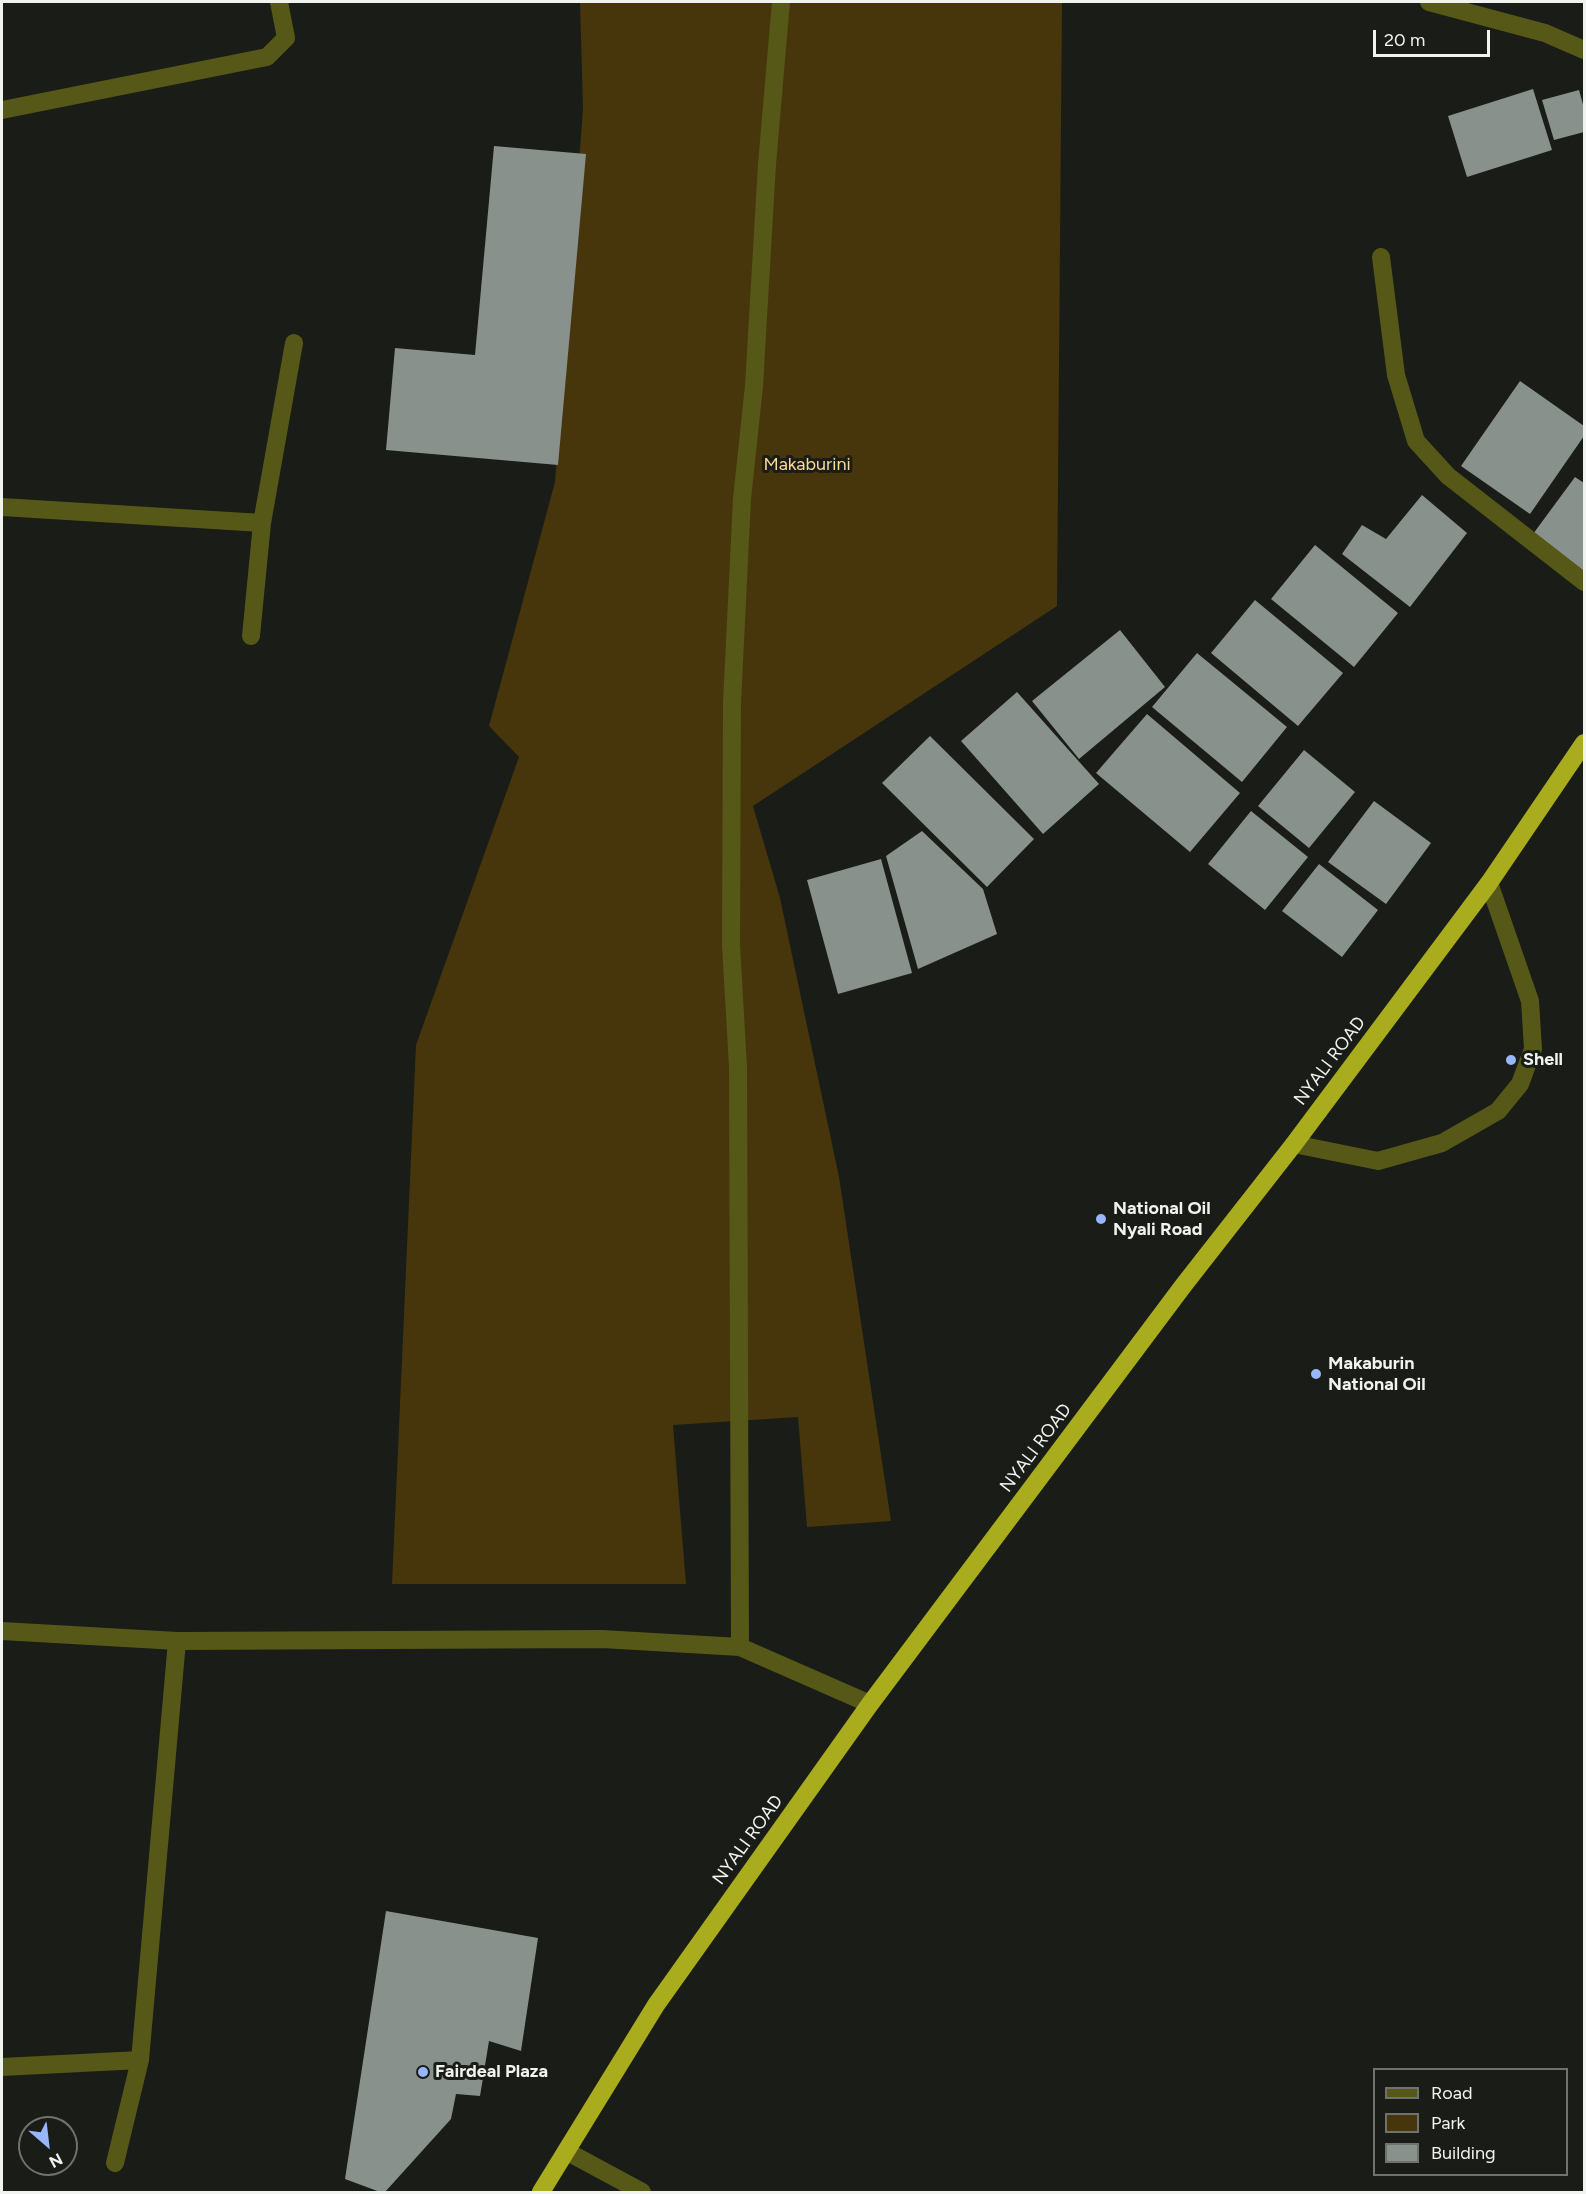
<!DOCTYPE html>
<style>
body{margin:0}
#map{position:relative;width:1586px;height:2194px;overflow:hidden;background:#191c17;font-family:Figtree,sans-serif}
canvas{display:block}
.frame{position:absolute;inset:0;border:3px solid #f0f3ef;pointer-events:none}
.legend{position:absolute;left:1373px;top:2068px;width:195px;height:108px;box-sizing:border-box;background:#191c17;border:2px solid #6f726d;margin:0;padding:8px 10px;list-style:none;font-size:18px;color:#f0f3ef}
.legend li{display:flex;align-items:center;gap:12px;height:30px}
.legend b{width:30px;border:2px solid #6f726d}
.north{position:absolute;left:18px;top:2116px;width:60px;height:60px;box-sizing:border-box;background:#191c17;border:2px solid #6f726d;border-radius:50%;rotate:152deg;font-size:16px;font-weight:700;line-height:24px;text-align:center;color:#f0f3ef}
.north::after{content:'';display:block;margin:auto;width:21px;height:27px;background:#97b6fd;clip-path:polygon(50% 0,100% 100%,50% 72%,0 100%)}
.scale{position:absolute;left:1373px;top:30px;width:117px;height:27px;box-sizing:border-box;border:3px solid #f0f3ef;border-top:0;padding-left:8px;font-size:18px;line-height:21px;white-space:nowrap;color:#f0f3ef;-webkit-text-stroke:4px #191c17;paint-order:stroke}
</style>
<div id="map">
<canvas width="1586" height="2194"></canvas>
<div class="frame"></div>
<ul class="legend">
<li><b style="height:8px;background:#565817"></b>Road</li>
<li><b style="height:16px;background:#47360c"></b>Park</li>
<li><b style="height:16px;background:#89918d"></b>Building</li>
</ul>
<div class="north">N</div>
<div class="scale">20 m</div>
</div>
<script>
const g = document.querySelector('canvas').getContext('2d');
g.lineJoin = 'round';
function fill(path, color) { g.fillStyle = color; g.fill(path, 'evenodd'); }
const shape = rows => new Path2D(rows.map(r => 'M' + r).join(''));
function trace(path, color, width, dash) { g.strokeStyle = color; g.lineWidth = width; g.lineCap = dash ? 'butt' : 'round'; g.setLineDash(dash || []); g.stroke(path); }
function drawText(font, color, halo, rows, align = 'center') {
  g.font = font + ' Figtree,sans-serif'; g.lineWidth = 6; g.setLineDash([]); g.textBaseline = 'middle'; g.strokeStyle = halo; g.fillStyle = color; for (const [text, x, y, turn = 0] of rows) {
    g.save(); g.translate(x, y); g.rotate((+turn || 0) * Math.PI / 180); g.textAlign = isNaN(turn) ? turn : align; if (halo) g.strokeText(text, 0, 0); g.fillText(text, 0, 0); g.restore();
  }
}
const green = shape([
 [580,2,1062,2,1057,606,753,806,780,898,839,1177,891,1521,807,1527,798,1417,673,1425,686,1584,392,1584,416,1045,519,757,489,726,555,482,583,109]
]);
const building = shape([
 [1533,89,1552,150,1467,177,1448,116],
 [1579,90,1584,108,1584,132,1554,140,1542,100],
 [494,146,586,154,558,465,386,450,395,348,475,355],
 [1520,381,1584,426,1584,436,1530,514,1461,466],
 [1575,477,1584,483,1584,571,1533,534],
 [1422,495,1467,533,1410,607,1342,554,1362,525,1386,539],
 [1315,545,1398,613,1354,667,1271,599],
 [1255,600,1343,673,1298,726,1211,653],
 [1120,630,1165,687,1079,759,1032,701],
 [1197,653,1287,727,1242,782,1152,707],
 [1017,692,1099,784,1043,834,961,741],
 [1147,714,1240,793,1190,852,1096,773],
 [930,736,1034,839,987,887,882,783],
 [1304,750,1355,792,1309,848,1258,806],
 [1374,801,1431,843,1386,904,1328,862],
 [1251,811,1308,857,1265,910,1208,864],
 [922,831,983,889,997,934,918,969,886,856],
 [881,859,912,973,838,994,807,880],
 [1319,864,1378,910,1342,957,1282,911],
 [386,1911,538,1938,521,2051,489,2041,480,2096,456,2094,451,2119,385,2192,380,2192,345,2179]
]);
const minor = shape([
 [1429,2,1545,33,1584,50],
 [2,110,267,57,286,38,279,2],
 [1381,257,1396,375,1416,441,1448,476,1584,582],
 [2,507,262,523],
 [251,636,262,523,294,343],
 [1294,1144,1378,1161,1442,1143,1498,1111,1520,1084,1533,1049,1530,1001,1489,883],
 [2,1631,177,1641,602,1639,740,1647,870,1704],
 [740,1647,738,1067,731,945,732,702,742,499,754,386,767,164,781,2],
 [2,2067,140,2060],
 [566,2151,642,2192],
 [115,2163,140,2060,177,1641]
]);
const highway = shape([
 [541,2192,656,2005,870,1704,1183,1286,1294,1144,1489,883,1584,743]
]);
const markers = [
 [1511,1060,6,"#97b6fd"],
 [1101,1219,6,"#97b6fd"],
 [1316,1374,6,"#97b6fd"],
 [423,2072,6,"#97b6fd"]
];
const parkNames = [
 ["Makaburini",807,465]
];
const poiNames = [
 ["Shell",1523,1060],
 ["National Oil",1113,1209],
 ["Nyali Road",1113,1230],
 ["Makaburin",1328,1364],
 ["National Oil",1328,1385],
 ["Fairdeal Plaza",435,2072]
];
const streetNames = [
 ["NYALI ROAD",1330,1061,-53],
 ["NYALI ROAD",1036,1448,-53],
 ["NYALI ROAD",748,1840,-54]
];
fill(green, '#47360c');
fill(building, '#89918d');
trace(minor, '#565817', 18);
trace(highway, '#a9ac1c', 18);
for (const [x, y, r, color] of markers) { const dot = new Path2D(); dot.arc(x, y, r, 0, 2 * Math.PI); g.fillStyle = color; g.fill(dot); trace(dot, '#191c17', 2); }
drawText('18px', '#fcda95', '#191c17', parkNames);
drawText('bold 18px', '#f0f3ef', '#191c17', poiNames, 'left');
drawText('18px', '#f0f3ef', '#191c17', streetNames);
</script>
